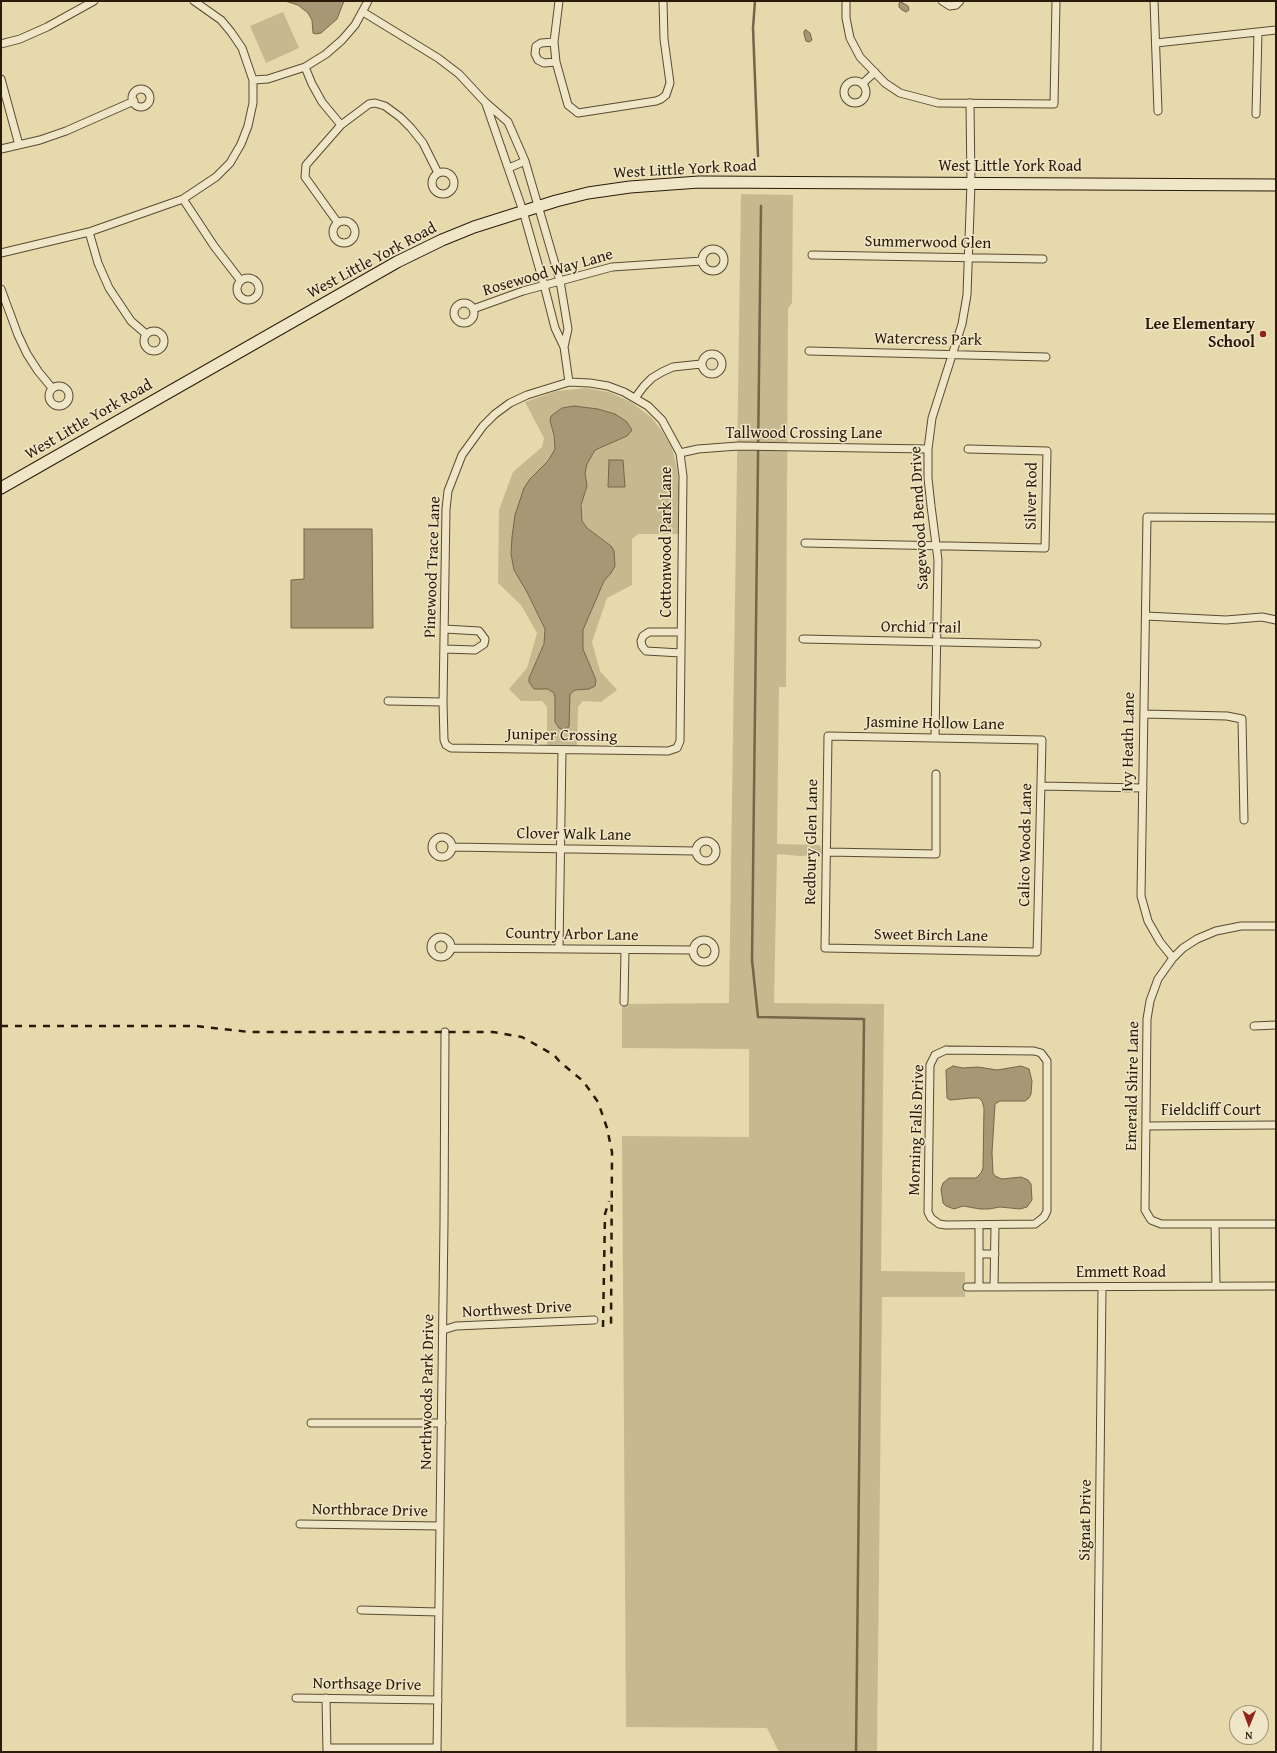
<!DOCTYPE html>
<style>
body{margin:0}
#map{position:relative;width:1277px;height:1753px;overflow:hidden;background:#e6d9ab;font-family:"Gentium Book Plus",serif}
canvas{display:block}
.frame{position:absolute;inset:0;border:2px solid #2a1a08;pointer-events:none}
.north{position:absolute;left:1229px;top:1705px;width:40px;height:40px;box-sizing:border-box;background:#efe6c8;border:1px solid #a0947b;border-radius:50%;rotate:181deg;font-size:11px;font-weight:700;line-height:16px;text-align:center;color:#2a1a08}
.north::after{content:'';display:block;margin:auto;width:14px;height:18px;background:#8f2418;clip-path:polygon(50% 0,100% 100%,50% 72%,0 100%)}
</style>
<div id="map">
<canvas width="1277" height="1753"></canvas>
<div class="frame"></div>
<div class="north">N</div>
</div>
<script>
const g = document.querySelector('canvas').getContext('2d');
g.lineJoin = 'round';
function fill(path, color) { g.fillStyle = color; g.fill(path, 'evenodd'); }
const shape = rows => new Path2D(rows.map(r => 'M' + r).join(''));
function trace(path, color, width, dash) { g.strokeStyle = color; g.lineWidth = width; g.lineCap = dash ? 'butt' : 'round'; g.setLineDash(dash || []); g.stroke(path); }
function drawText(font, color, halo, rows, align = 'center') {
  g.font = font + ' "Gentium Book Plus",serif'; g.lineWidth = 3; g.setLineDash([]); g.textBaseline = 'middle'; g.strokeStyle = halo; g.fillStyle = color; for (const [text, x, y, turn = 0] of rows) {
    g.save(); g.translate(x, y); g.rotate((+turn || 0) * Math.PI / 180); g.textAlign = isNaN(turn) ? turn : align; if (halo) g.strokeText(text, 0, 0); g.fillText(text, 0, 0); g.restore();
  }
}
const green = shape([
 [283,12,299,48,266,63,250,26],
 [741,194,793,195,792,303,788,308,786,687,779,687,777,844,820,845,822,854,800,856,777,854,774,1003,884,1004,881,1271,965,1272,965,1297,882,1297,877,1752,779,1752,767,1728,626,1727,622,1136,749,1137,749,1049,622,1048,622,1004,729,1003],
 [585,388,609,392,631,402,651,417,662,431,672,448,677,468,679,485,678,534,638,534,632,539,632,585,607,598,592,642,600,671,617,690,601,702,583,701,578,707,577,747,547,746,547,707,542,701,521,701,509,689,527,668,537,633,521,605,498,583,499,510,513,472,542,447,544,438,525,402,557,391],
 [574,406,606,411,627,422,631,428,630,432,627,436,595,450,587,464,585,473,587,486,582,497,581,513,582,521,587,528,611,546,611,573,604,581,583,630,582,636,583,649,596,680,589,689,575,690,570,694,568,699,555,722,555,698,554,693,548,689,534,689,529,678,544,644,545,629,527,592,514,570,511,554,548,461,555,449,554,435,550,421,562,408]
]);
const water = shape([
 [285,1,344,1,337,19,321,33,316,34,313,33,312,20,308,13,298,5,285,1],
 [901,2,908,6,909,10,906,12,902,10,899,7,899,3,901,2],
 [806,30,810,33,812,40,809,42,806,41,804,34,804,31,806,30],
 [574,406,598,409,615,414,627,422,632,430,627,436,595,450,587,464,585,473,587,486,581,505,582,521,587,528,611,546,614,551,615,566,611,573,604,581,583,630,583,649,596,680,595,686,589,689,575,690,570,694,569,727,563,730,559,728,555,722,555,698,554,693,548,689,534,689,529,682,529,678,544,644,545,629,527,592,514,570,511,554,512,537,515,515,524,488,530,479,548,461,555,449,554,435,550,421,551,416,562,408,574,406],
 [609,460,623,460,625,487,608,487,609,460],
 [304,529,372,529,373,628,291,628,291,580,304,579,304,529],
 [953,1066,963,1068,978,1067,997,1070,1021,1066,1029,1069,1032,1081,1031,1094,1029,1098,1025,1101,1000,1101,995,1104,992,1153,993,1173,995,1176,1002,1179,1021,1177,1028,1180,1031,1184,1032,1200,1027,1207,1020,1209,1000,1207,989,1209,980,1209,963,1206,954,1209,946,1206,943,1203,941,1189,943,1183,949,1178,976,1178,981,1173,983,1168,984,1108,982,1101,979,1098,971,1098,950,1100,947,1098,946,1070,953,1066]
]);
const stream = shape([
 [755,1,753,28,758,156],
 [761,206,752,960,758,1017,864,1019,856,1752]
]);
const minor = shape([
 [559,1,554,42,556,62,568,105,578,113,656,101,661,99,666,95,670,83,664,39,663,1],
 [846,1,846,18,850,38,860,57,885,83,900,93,938,103,1054,104,1056,1],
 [942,1,950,6,956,5,960,1],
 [1154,1,1158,111],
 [363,12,438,58,459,74,485,102,508,122,525,161,560,281,568,329,564,347],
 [554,42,541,43,536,46,535,54,538,60,544,63,556,62],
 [1156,43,1276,30],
 [1,44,20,39,47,27,94,1],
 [305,67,312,84,322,102,341,125],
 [1,79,19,145],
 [253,80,268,79,305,67,326,54,342,40,355,25,368,1],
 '844 92a11 11 0 1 1 22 0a11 11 0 1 1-22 0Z',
 [862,84,875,72],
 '132 98a9 9 0 1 1 18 0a9 9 0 1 1-18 0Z',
 [486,104,523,211,544,285,555,328,564,347,569,382],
 [1256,114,1258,32],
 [1,149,40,140,66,131,134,101],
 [509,168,525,161],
 '432 183a11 11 0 1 1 22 0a11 11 0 1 1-22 0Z',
 [183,199,214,246,241,281],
 '333 232a11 11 0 1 1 22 0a11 11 0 1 1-22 0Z',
 [338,223,305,177,306,165,341,125,369,104,375,103,385,106,400,117,411,128,423,143,438,173],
 [89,232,98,263,109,288,131,321,146,334],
 '702 260a11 11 0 1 1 22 0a11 11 0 1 1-22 0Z',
 [1,253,89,232,183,199,216,177,230,163,241,144,248,126,253,103,253,80,242,48,231,32,221,20,194,1],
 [812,255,1043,259],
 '237 289a11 11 0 1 1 22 0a11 11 0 1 1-22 0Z',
 [1,289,18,335,27,354,38,371,52,388],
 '454 313a10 10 0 1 1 20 0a10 10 0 1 1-20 0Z',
 [473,309,523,291,612,267,702,261],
 '144 341a10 10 0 1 1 20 0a10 10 0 1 1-20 0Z',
 [809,351,1046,357],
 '702 364a10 10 0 1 1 20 0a10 10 0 1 1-20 0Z',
 [569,382,590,383,608,386,624,392,648,406,662,420,680,453,683,476,680,741,677,748,668,751,451,748,446,745,444,740,443,702,446,509,448,491,462,455,483,426,495,414,510,403,527,395,569,382],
 '49 396a10 10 0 1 1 20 0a10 10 0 1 1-20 0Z',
 [635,398,644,386,652,378,662,372,673,367,701,364],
 [680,453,698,449,738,446,928,449],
 [805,543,1045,548,1047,451,968,449],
 [1146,616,1226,620,1262,617,1276,620],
 [803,639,1037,644],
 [444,649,475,650,484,644,485,639,479,631,445,629],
 [681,653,646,651,642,646,641,641,643,636,649,632,681,632],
 [388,701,443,702],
 [1144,714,1227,716,1242,719,1244,820],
 [828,736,1042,740,1037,952,825,948,828,736],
 [935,738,938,560,931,506,928,478,928,449,932,418,962,324,967,295,971,183,970,103],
 [1041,786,1143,788],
 '432 847a10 10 0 1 1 20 0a10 10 0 1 1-20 0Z',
 '696 851a10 10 0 1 1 20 0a10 10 0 1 1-20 0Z',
 [452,847,695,851],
 [827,852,936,854,936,774],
 [1276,926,1241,926,1216,931,1197,939,1183,948,1173,958,1158,979,1150,1001,1147,1019,1145,1210,1151,1220,1161,1224,1276,1224],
 '431 947a10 10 0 1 1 20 0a10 10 0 1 1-20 0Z',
 '693 951a11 11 0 1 1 22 0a11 11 0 1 1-22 0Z',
 [451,948,693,950],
 [559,949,562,750],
 [1173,958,1160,942,1148,921,1141,896,1147,517,1276,518],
 [624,1002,625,950],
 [1254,1026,1276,1025],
 [946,1050,1034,1051,1041,1053,1047,1061,1047,1211,1044,1217,1035,1224,946,1225,939,1224,931,1218,928,1212,930,1065,935,1055,946,1050],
 [1146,1126,1276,1125],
 [1215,1224,1216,1286],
 [979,1254,995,1254],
 [967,1287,1276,1286],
 [979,1287,979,1225],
 [994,1287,995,1226],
 [443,1330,456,1326,594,1320],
 [311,1423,442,1423],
 [300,1524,440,1526],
 [361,1610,439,1612],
 [296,1698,438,1700],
 [326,1698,327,1752],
 [327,1748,437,1748],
 [437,1752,444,1223,445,1032],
 [1097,1752,1102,1287]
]);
const secondary = shape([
 [1,488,397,262,442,240,474,227,556,201,588,193,630,187,699,182,1276,185]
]);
const rail = shape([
 [1,1026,196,1026,249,1032,493,1032,522,1037,554,1055,560,1062,583,1081,598,1102,607,1128,612,1152,611,1327],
 [603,1327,605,1214,609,1201]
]);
const markers = [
 [1263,334,4,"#8f2418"]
];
const streetNames = [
 ["West Little York Road",1010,167],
 ["West Little York Road",685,170,-3],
 ["Summerwood Glen",928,243,1],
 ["West Little York Road",372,261,-28],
 ["Rosewood Way Lane",548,273,-16],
 ["Watercress Park",928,340,1],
 ["West Little York Road",89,420,-30],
 ["Tallwood Crossing Lane",804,434],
 ["Silver Rod",1032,496,-89],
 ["Sagewood Bend Drive",920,518,-93],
 ["Cottonwood Park Lane",667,542,-90],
 ["Pinewood Trace Lane",433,567,-88],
 ["Orchid Trail",921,628,1],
 ["Jasmine Hollow Lane",935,724,1],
 ["Juniper Crossing",562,736,1],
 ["Ivy Heath Lane",1129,742,-89],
 ["Clover Walk Lane",574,835,1],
 ["Redbury Glen Lane",812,842,-89],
 ["Calico Woods Lane",1026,845,-89],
 ["Country Arbor Lane",572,935,1],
 ["Sweet Birch Lane",931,936,1],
 ["Emerald Shire Lane",1133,1086,-89],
 ["Fieldcliff Court",1211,1111],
 ["Morning Falls Drive",917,1130,-88],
 ["Emmett Road",1121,1273],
 ["Northwest Drive",517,1310,-3],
 ["Northwoods Park Drive",428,1392,-89],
 ["Northbrace Drive",370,1511,1],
 ["Signat Drive",1086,1520,-89],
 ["Northsage Drive",367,1685,1]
];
const poiNames = [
 ["Lee Elementary",1255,325],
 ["School",1255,343]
];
fill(green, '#c6b98f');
fill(water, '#a69874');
trace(water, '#746649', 1);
trace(stream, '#746649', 2.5);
trace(minor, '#594a31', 9);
trace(secondary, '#2a1a08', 13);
trace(minor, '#efe6c8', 7);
trace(secondary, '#efe6c8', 11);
trace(rail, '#2a1a08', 2.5, [7, 7]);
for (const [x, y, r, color] of markers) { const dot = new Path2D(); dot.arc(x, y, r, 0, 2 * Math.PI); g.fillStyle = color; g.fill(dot); trace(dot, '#efe6c8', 1.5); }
drawText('16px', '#2a1a08', '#efe6c8', streetNames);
drawText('bold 16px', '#2a1a08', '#efe6c8', poiNames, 'right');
</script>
